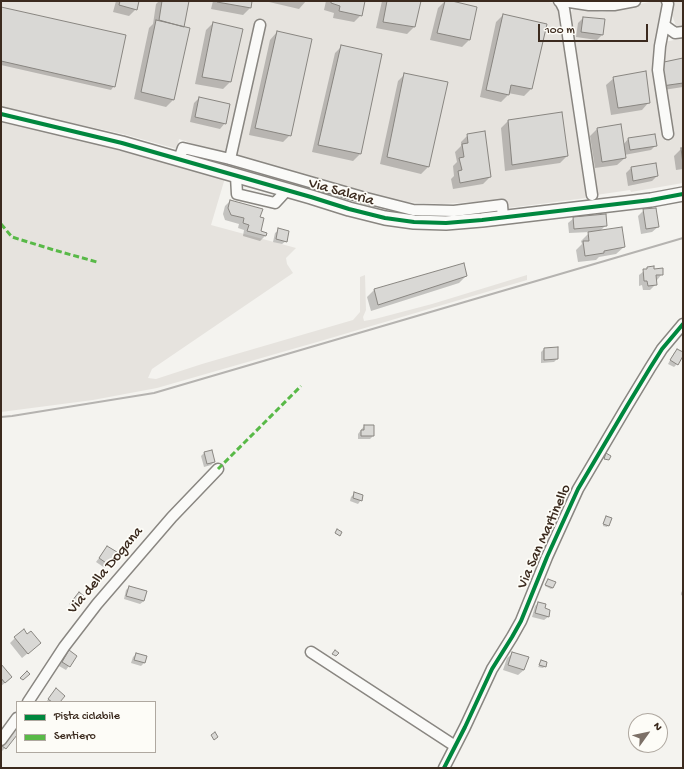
<!DOCTYPE html>
<style>
body{margin:0}
#map{position:relative;width:684px;height:769px;overflow:hidden;background:#f4f3ef;font-family:"Gochi Hand",sans-serif}
canvas{display:block}
.frame{position:absolute;inset:0;border:2px solid #3b2a1e;pointer-events:none}
.legend{position:absolute;left:16px;top:701px;width:140px;height:52px;box-sizing:border-box;background:#fdfcf7;border:1px solid #afa8a0;margin:0;padding:5px 7px;list-style:none;font-size:12px;color:#3b2a1e}
.legend li{display:flex;align-items:center;gap:8px;height:20px}
.legend b{width:20px;border:1px solid #afa8a0}
.north{position:absolute;left:628px;top:713px;width:40px;height:40px;box-sizing:border-box;background:#fdfcf7;border:1px solid #afa8a0;border-radius:50%;rotate:57deg;font-size:11px;font-weight:700;line-height:16px;text-align:center;color:#3b2a1e}
.north::after{content:'';display:block;margin:auto;width:14px;height:18px;background:#7c7067;clip-path:polygon(50% 0,100% 100%,50% 72%,0 100%)}
.scale{position:absolute;left:538px;top:24px;width:110px;height:18px;box-sizing:border-box;border:2px solid #3b2a1e;border-top:0;padding-left:5px;font-size:12px;line-height:14px;white-space:nowrap;color:#3b2a1e;-webkit-text-stroke:3px #fdfcf7;paint-order:stroke}
</style>
<div id="map">
<canvas width="684" height="769"></canvas>
<div class="frame"></div>
<ul class="legend">
<li><b style="height:5px;background:#00873e"></b>Pista ciclabile</li>
<li><b style="height:5px;background:#58b947"></b>Sentiero</li>
</ul>
<div class="north">N</div>
<div class="scale">100 m</div>
</div>
<script>
const g = document.querySelector('canvas').getContext('2d');
g.lineJoin = 'round';
function fill(path, color) { g.fillStyle = color; g.fill(path, 'evenodd'); }
const shape = rows => new Path2D(rows.map(r => 'M' + r).join(''));
function trace(path, color, width, dash) { g.strokeStyle = color; g.lineWidth = width; g.lineCap = dash ? 'butt' : 'round'; g.setLineDash(dash || []); g.stroke(path); }
function drawText(font, color, halo, rows, align = 'center') {
  g.font = font + ' "Gochi Hand",sans-serif'; g.lineWidth = 3.5; g.setLineDash([]); g.textBaseline = 'middle'; g.strokeStyle = halo; g.fillStyle = color; for (const [text, x, y, turn = 0] of rows) {
    g.save(); g.translate(x, y); g.rotate((+turn || 0) * Math.PI / 180); g.textAlign = isNaN(turn) ? turn : align; if (halo) g.strokeText(text, 0, 0); g.fillText(text, 0, 0); g.restore();
  }
}
const built = shape([
 [1,1,545,1,557,4,586,198,508,208,506,200,442,204,402,202,235,156,230,146,227,151,222,152,218,152,179,139,177,149,123,134,1,108],
 [654,1,663,1,664,5,655,78,659,109,665,141,672,140,671,129,660,73,664,62,665,42,683,38,683,183,631,192,630,190,596,195,580,78,569,15,575,6,602,12],
 [672,1,683,1,683,28,676,26,672,15],
 [1,122,64,136,225,178,211,225,296,248,286,258,287,264,293,273,152,369,148,378,156,379,202,364,353,320,360,312,360,277,365,275,366,310,363,317,364,321,375,319,432,304,527,275,527,280,324,340,157,388,93,400,1,412]
]);
const shadow = shape([
 [116,1,138,1,136,9,129,16,113,12],
 [159,1,188,1,183,27,189,28,173,100,166,107,134,99,149,28,153,24,156,4],
 [213,1,251,1,250,8,243,15,211,9],
 [269,1,306,1,299,9,269,2],
 [326,1,364,1,361,15,354,22,333,18,334,13,324,10],
 [382,1,420,1,414,27,407,34,376,28],
 [445,1,447,1,469,40,462,47,430,40,438,8],
 [1,8,114,86,111,90,1,65],
 [503,15,546,25,531,89,524,96,508,93,508,95,501,102,480,97,496,22],
 [583,18,603,34,597,40,576,37,578,23],
 [213,23,230,82,223,89,195,84,206,30],
 [277,32,290,135,283,142,249,135,270,40],
 [342,46,360,154,353,161,312,152,335,53],
 [683,59,683,87,657,91,659,68,664,62],
 [405,74,446,83,428,167,421,174,380,164,398,81],
 [614,78,649,102,642,110,611,115,606,85],
 [199,98,225,123,220,129,190,122,194,103],
 [508,121,567,156,560,163,505,171,501,128],
 [597,129,623,145,628,139,656,145,651,150,624,155,625,158,617,165,595,168,590,136],
 [468,135,490,177,483,184,453,189,451,179,454,176,453,166,457,162,455,152,461,146,461,142],
 [681,149,683,149,683,169,676,170,674,156],
 [655,165,657,176,652,181,628,186,626,173,631,168],
 [230,201,259,218,260,231,265,236,260,241,243,236,244,230,238,228,239,224,225,220,223,214,225,206],
 [644,210,658,227,652,232,641,234,638,216],
 [574,218,606,225,599,232,624,247,616,254,599,257,596,260,578,262,576,250,582,244,581,241,590,232,569,233,568,223],
 [279,230,286,241,282,244,273,242,275,233],
 [648,268,662,274,657,280,655,280,655,285,650,290,643,290,642,285,639,286,639,275],
 [466,276,459,283,371,311,367,297,374,290],
 [544,349,557,359,554,362,541,363,541,352],
 [677,350,683,353,683,354,677,364,674,367,668,364,674,353],
 [364,426,373,436,370,439,358,439,358,434],
 [204,453,214,462,211,465,204,467,201,456],
 [355,493,361,500,358,504,350,501,351,497],
 [605,518,611,518,607,527,603,526],
 [107,547,116,553,105,568,96,562],
 [548,580,553,588,551,589,545,586],
 [129,587,144,601,140,604,124,599,126,590],
 [682,591,683,591,683,596,681,595,681,593],
 [76,596,77,605,73,608,69,604],
 [538,603,544,609,548,617,544,620,532,617,535,606],
 [15,638,34,648,22,658,10,643],
 [513,653,528,658,524,670,518,675,503,670,507,658],
 [136,654,146,657,144,663,141,666,131,663,133,657],
 [66,655,76,656,66,670,59,666],
 [541,661,545,666,543,668,538,667],
 [1,665,6,682,1,686],
 [53,693,59,702,46,702],
 [17,733,5,748,2,751,1,750,1,744]
]);
const building = shape([
 [120,1,139,1,137,10,119,5,120,1],
 [162,1,189,1,184,27,159,20,162,1],
 [217,1,252,1,251,8,217,2,217,1],
 [331,1,365,1,362,16,339,11,340,6,331,3,331,1],
 [387,1,421,1,415,27,383,22,387,1],
 [445,1,452,1,477,7,470,40,437,33,445,1],
 [1,7,126,35,115,87,1,61,1,7],
 [503,14,547,24,532,89,511,85,509,95,486,90,503,14],
 [583,17,605,19,603,35,581,32,583,17],
 [156,20,190,28,174,100,141,92,156,20],
 [213,22,243,29,231,82,202,77,213,22],
 [277,31,312,39,291,136,255,128,277,31],
 [341,45,382,54,361,154,318,145,341,45],
 [683,58,683,83,662,86,660,73,664,62,683,58],
 [646,71,650,103,618,108,613,77,646,71],
 [404,73,448,82,429,167,387,157,404,73],
 [199,97,230,104,226,124,195,117,199,97],
 [562,112,568,156,512,165,508,120,562,112],
 [621,124,626,158,602,162,597,128,621,124],
 [485,131,491,177,460,183,458,171,462,170,459,158,464,157,462,144,468,143,467,134,485,131],
 [655,134,657,146,630,150,628,138,655,134],
 [681,148,683,148,683,164,681,148],
 [656,163,658,176,633,181,631,167,656,163],
 [230,200,263,209,260,217,264,218,261,231,267,233,266,236,247,231,249,225,243,223,244,218,231,215,228,208,230,200],
 [656,208,659,227,646,229,643,209,656,208],
 [606,214,607,226,574,229,573,217,606,214],
 [622,227,625,247,604,251,604,253,585,256,583,241,589,241,588,232,622,227],
 [278,228,289,231,287,242,276,239,278,228],
 [464,263,467,276,378,305,374,289,464,263],
 [654,266,654,269,663,268,663,275,656,275,657,285,648,286,647,281,644,281,643,269,647,269,647,267,654,266],
 [558,347,558,359,544,360,544,348,558,347],
 [677,349,683,352,683,356,678,365,670,360,677,349],
 [364,425,374,425,374,436,361,436,361,430,364,430,364,425],
 [212,450,215,462,207,464,204,452,212,450],
 [606,453,611,456,609,460,604,459,606,453],
 [354,492,363,495,362,501,353,498,354,492],
 [606,516,612,518,609,526,603,524,606,516],
 [337,529,342,532,340,536,335,533,337,529],
 [107,546,117,552,109,565,99,558,107,546],
 [548,579,556,582,553,588,545,585,548,579],
 [129,586,147,591,144,601,126,596,129,586],
 [79,592,85,597,77,606,72,601,79,592],
 [538,602,546,604,545,608,550,610,549,617,535,613,538,602],
 [24,629,27,634,31,631,41,643,28,654,14,637,24,629],
 [69,650,77,656,70,667,62,662,69,650],
 [335,650,339,653,336,656,332,654,335,650],
 [512,652,529,657,524,670,508,665,512,652],
 [136,653,147,656,145,663,134,660,136,653],
 [541,660,547,662,546,667,539,665,541,660],
 [1,664,12,677,5,683,1,678,1,664],
 [27,671,30,674,23,680,20,678,27,671],
 [56,688,65,696,60,702,52,702,48,699,56,688],
 [17,725,17,735,6,749,1,745,17,725],
 [215,732,218,737,214,740,211,735,215,732]
]);
const minor = shape([
 [559,1,561,3,564,9,592,195],
 [563,1,589,5,614,5,635,1],
 [667,1,668,4,660,46,658,70,668,134],
 [664,25,675,33,683,32],
 [179,159,183,148,230,159,362,197,413,210,454,211,502,205,503,218],
 [230,159,260,25],
 [236,176,237,194,275,203,287,190],
 [311,652,455,746],
 [28,702,64,647,97,604,172,517,218,469],
 [1,740,17,718],
 [444,768,465,727,492,669,512,637,521,621,547,557,578,489,627,406,650,368,662,349,683,324]
]);
const major = shape([
 [1,114,122,143,311,197,349,209,385,218,414,222,446,223,482,220,651,200,683,194]
]);
const rail = shape([
 [1,417,12,416,154,393,683,238]
]);
const quiet = shape([
 [1,224,12,237,54,250,97,262],
 [218,469,301,386]
]);
const cycleway = shape([
 [1,114,122,143,311,197,349,209,385,218,414,222,446,223,482,220,651,200,683,194],
 [444,768,465,727,492,669,512,637,521,621,547,557,578,489,627,406,650,368,662,349,683,324]
]);
const streetNames = [
 ["Via Salaria",341,193,16],
 ["Via San Martinello",545,537,-66],
 ["Via della Dogana",106,571,-50]
];
fill(built, '#e6e3de');
fill(shadow, '#0003');
fill(building, '#d9d8d5');
trace(building, '#898681', 1);
trace(minor, '#898681', 13);
trace(major, '#898681', 16);
trace(minor, '#fafaf8', 10);
trace(major, '#fafaf8', 13);
trace(rail, '#b5b3b0', 2);
trace(quiet, '#58b947', 3, [6, 3]);
trace(cycleway, '#00873e', 4);
drawText('15px', '#3b2a1e', '#fdfcf7', streetNames);
</script>
